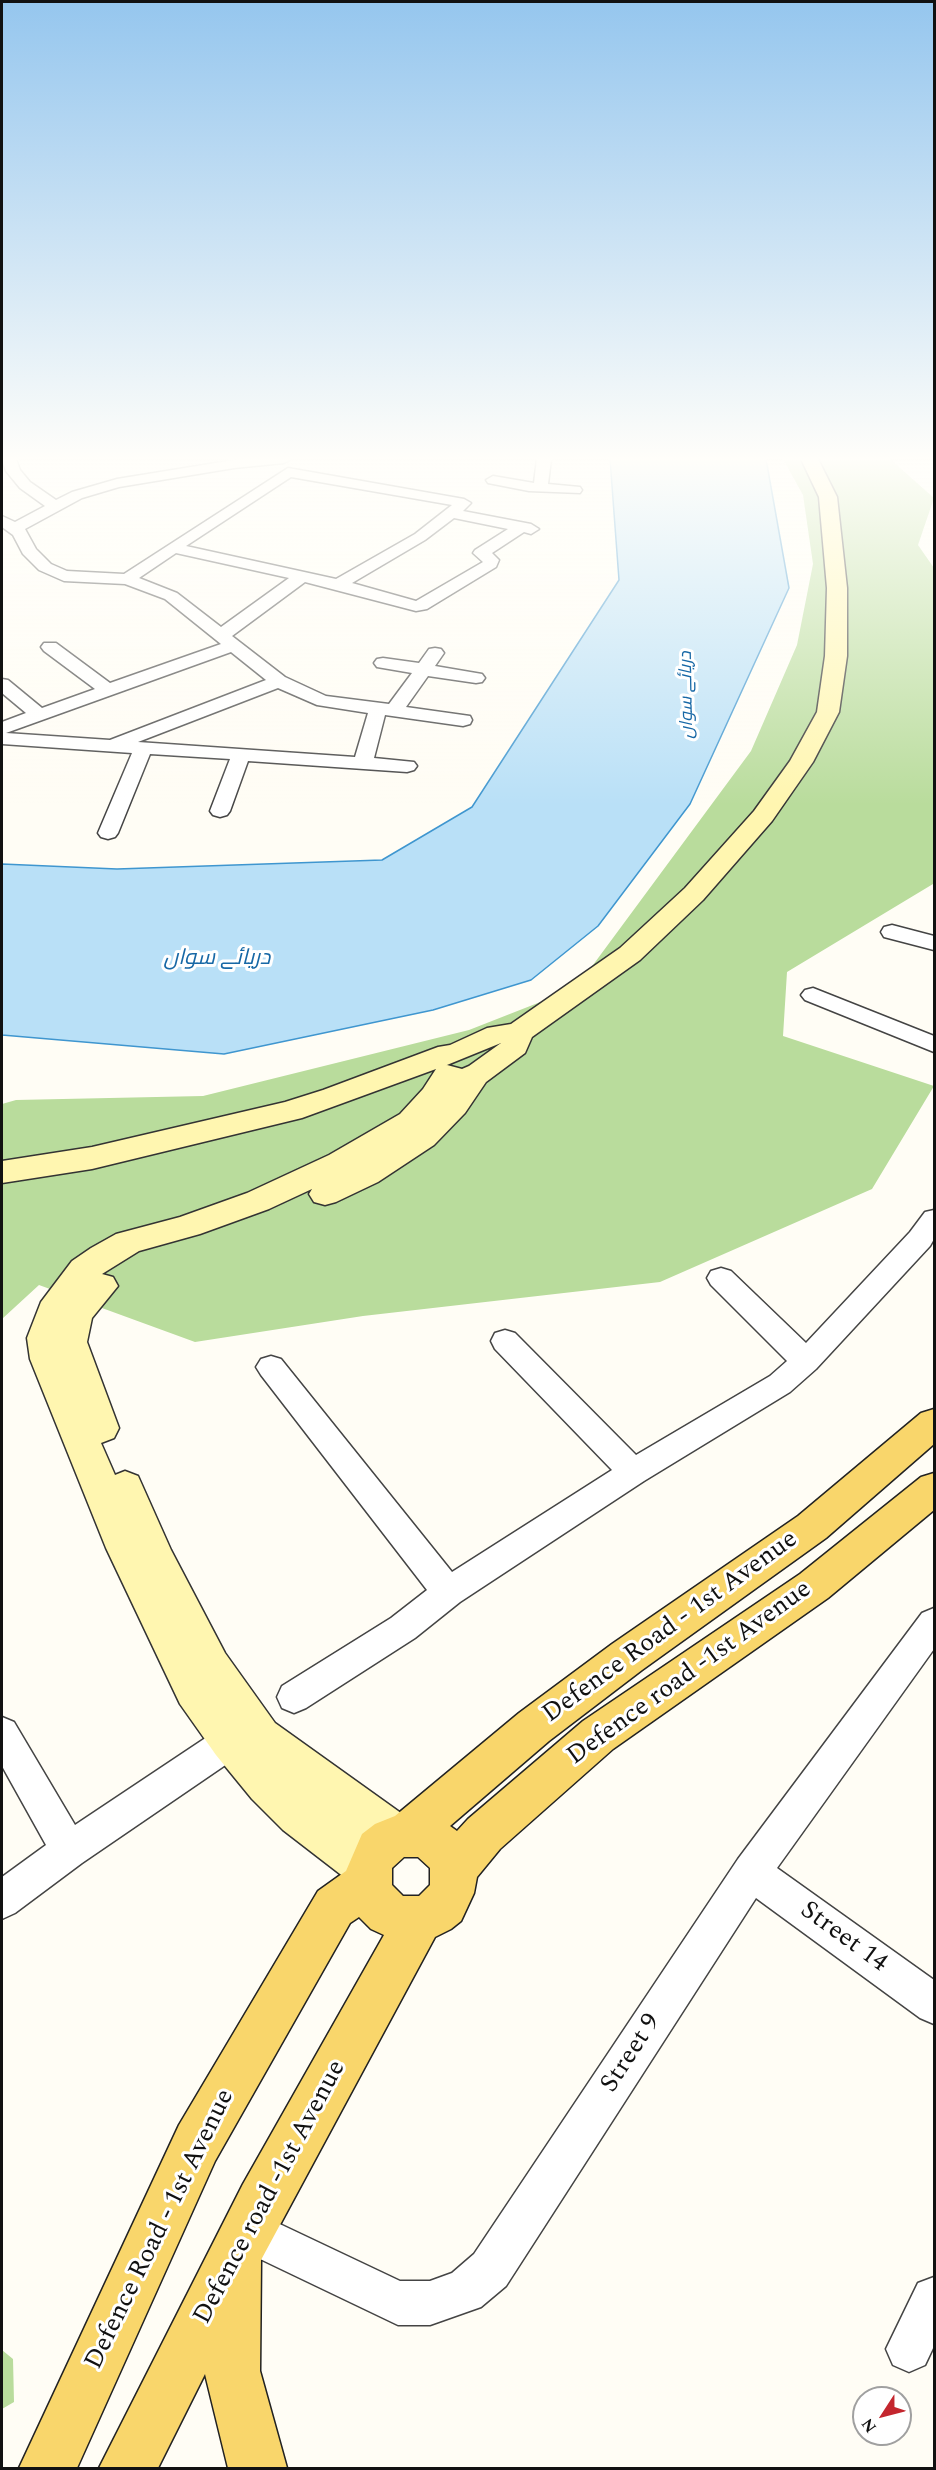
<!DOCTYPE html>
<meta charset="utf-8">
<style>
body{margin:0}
#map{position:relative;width:936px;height:2470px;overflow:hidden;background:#fffdf5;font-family:Spectral,serif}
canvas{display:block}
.frame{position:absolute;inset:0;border:3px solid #111;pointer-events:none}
.north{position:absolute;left:852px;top:2386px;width:60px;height:60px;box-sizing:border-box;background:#fff;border:2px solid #a0a0a0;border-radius:50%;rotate:234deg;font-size:16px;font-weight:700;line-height:24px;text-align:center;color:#111}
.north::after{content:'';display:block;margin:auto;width:21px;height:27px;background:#c4262e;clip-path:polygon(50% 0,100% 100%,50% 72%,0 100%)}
</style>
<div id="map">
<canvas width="936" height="2470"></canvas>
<div class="frame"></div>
<div class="north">N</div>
</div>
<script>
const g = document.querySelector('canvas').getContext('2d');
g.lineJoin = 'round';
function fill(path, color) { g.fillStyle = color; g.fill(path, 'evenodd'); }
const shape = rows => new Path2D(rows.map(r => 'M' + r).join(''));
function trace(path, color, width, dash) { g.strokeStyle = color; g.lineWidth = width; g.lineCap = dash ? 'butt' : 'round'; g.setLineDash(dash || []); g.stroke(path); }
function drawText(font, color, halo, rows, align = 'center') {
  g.font = font + ' Spectral,Cairo,serif'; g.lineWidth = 6; g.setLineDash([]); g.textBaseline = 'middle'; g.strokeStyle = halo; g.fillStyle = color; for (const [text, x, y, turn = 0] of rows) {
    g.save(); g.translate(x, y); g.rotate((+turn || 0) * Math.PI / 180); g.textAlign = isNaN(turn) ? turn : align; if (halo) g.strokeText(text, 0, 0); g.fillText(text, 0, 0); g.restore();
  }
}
const forest = shape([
 [783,459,890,459,934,498,918,545,934,568,933,884,787,972,783,1036,934,1086,872,1189,660,1282,363,1316,195,1342,39,1285,2,1319,2,1104,16,1100,203,1096,469,1030,576,988,751,751,797,645,813,564,803,495],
 [2,2350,13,2359,14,2402,2,2409]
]);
const water = shape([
 [610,459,766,459,789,588,690,804,598,926,531,980,433,1010,224,1054,2,1035,2,864,117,869,382,860,472,807,619,580,610,459]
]);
const street = shape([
 [2,459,16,459,20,470,30,482,56,500,72,492,117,479,234,460,291,459,284,463,234,468,119,487,82,498,25,529,36,549,51,564,67,571,124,574,288,468,464,499,471,503,463,511,531,524,539,529,531,534,524,532,492,553,499,560,496,567,427,609,416,611,305,582,232,636,285,677,326,696,389,704,412,673,377,667,374,663,377,659,383,658,419,663,429,649,435,648,441,649,444,653,435,666,482,674,485,678,482,682,476,683,428,676,406,707,470,716,472,720,470,724,463,726,385,715,374,758,414,762,417,766,414,770,407,772,248,761,230,811,227,815,220,817,213,815,210,811,230,759,150,754,118,833,115,837,108,839,101,837,98,833,132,753,2,744,2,722,26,713,2,693,2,679,8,680,42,708,95,689,44,651,41,647,44,643,56,643,110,683,221,644,165,599,125,584,64,581,39,570,23,554,13,535,2,527,2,516,15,522,45,506,20,488,6,471,2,459],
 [291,477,452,505,415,534,336,579,186,546,291,477],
 [454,518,508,529,475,550,473,553,483,562,416,601,352,583,425,540,454,518],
 [176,553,289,578,221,627,177,593,139,578,176,553],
 [231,652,266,680,110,740,6,733,231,652],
 [278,688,317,705,368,713,355,757,138,742,278,688],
 [537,459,551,459,548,484,580,487,582,490,580,493,529,491,488,483,486,480,493,476,534,483,537,459],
 [892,925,934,936,934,950,884,937,881,932,884,927,892,925],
 [813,988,934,1036,934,1052,805,1000,801,995,805,990,813,988],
 [934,1210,934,1239,930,1246,816,1369,790,1392,644,1481,460,1602,415,1638,306,1708,294,1713,282,1708,277,1697,282,1686,391,1618,427,1590,261,1375,256,1367,261,1359,271,1356,281,1359,452,1572,612,1470,495,1349,491,1341,495,1333,505,1330,515,1333,636,1455,770,1376,787,1361,711,1285,707,1278,711,1271,721,1268,731,1271,806,1343,910,1232,925,1212,934,1210],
 [934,1608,934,1649,777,1868,934,1980,934,2024,920,2018,756,1898,506,2286,481,2307,430,2325,398,2325,233,2246,226,2231,233,2216,248,2209,400,2281,430,2281,452,2273,474,2254,738,1859,922,1613,934,1608],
 [2,1717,14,1722,75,1825,219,1729,231,1725,243,1729,249,1741,243,1753,82,1863,15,1913,2,1919,2,1877,46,1845,2,1766,2,1717],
 [934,2277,934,2346,925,2365,909,2372,893,2365,886,2349,918,2283,934,2277]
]);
const secondary = shape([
 [801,459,818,459,837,497,847,588,847,656,839,712,813,762,772,821,703,900,640,960,532,1037,525,1053,486,1082,465,1113,434,1145,378,1182,336,1202,325,1205,314,1202,309,1194,312,1189,269,1209,200,1234,139,1251,102,1274,113,1277,118,1286,92,1318,87,1342,119,1428,114,1438,101,1443,115,1475,125,1471,138,1476,171,1550,225,1653,275,1723,412,1821,419,1836,412,1851,396,1858,386,1854,392,1868,385,1884,369,1890,353,1884,283,1830,252,1799,216,1755,180,1704,106,1548,30,1359,27,1338,41,1302,72,1261,91,1248,116,1234,180,1217,247,1193,329,1155,400,1114,423,1089,436,1069,302,1118,92,1169,2,1183,2,1161,92,1147,285,1102,323,1090,438,1047,450,1045,487,1028,511,1024,620,948,685,888,754,811,790,761,817,712,825,656,827,588,819,497,801,459],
 [501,1043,469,1066,462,1069,447,1065,442,1067,501,1043]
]);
const primary = shape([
 [934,1409,934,1444,826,1538,642,1670,549,1741,450,1826,457,1831,468,1819,583,1721,800,1574,921,1477,934,1473,934,1510,828,1598,613,1749,500,1849,477,1877,474,1893,461,1921,451,1929,435,1937,261,2260,260,2371,287,2468,228,2468,205,2374,158,2468,99,2468,243,2184,384,1935,371,1929,359,1917,350,1923,215,2161,77,2468,19,2468,179,2125,318,1891,346,1871,362,1834,375,1824,395,1816,519,1713,612,1644,798,1516,921,1413,934,1409],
 [404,1857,418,1857,430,1868,430,1885,419,1896,403,1896,392,1885,392,1868,404,1857]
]);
const farWaternames = [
 ["دریائے سواں",688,695,-91]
];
const waterNames = [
 ["دریائے سواں",217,960]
];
const nearStreetnames = [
 ["Defence Road - 1st Avenue",671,1628,-36],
 ["Defence road -1st Avenue",690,1674,-36],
 ["Street 14",843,1938,36],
 ["Street 9",632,2054,-57],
 ["Defence road -1st Avenue",271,2193,-62],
 ["Defence Road - 1st Avenue",161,2230,-64]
];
fill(forest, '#b9dc9c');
fill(water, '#b9e0f7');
trace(water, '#3f96cf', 1.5);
trace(street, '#444', 3);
trace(secondary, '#333', 3);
trace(primary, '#222', 3);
fill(street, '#fff');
fill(secondary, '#fff6b0');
fill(primary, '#f9d66b');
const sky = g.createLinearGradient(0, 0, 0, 805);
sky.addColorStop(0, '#95c6ee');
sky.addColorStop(0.57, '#fffefa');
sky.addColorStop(1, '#fffefa00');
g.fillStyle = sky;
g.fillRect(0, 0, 936, 805);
drawText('italic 18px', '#1768a6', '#fff', farWaternames);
drawText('italic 22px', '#1768a6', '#fff', waterNames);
drawText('26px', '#111', '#fff', nearStreetnames);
</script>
